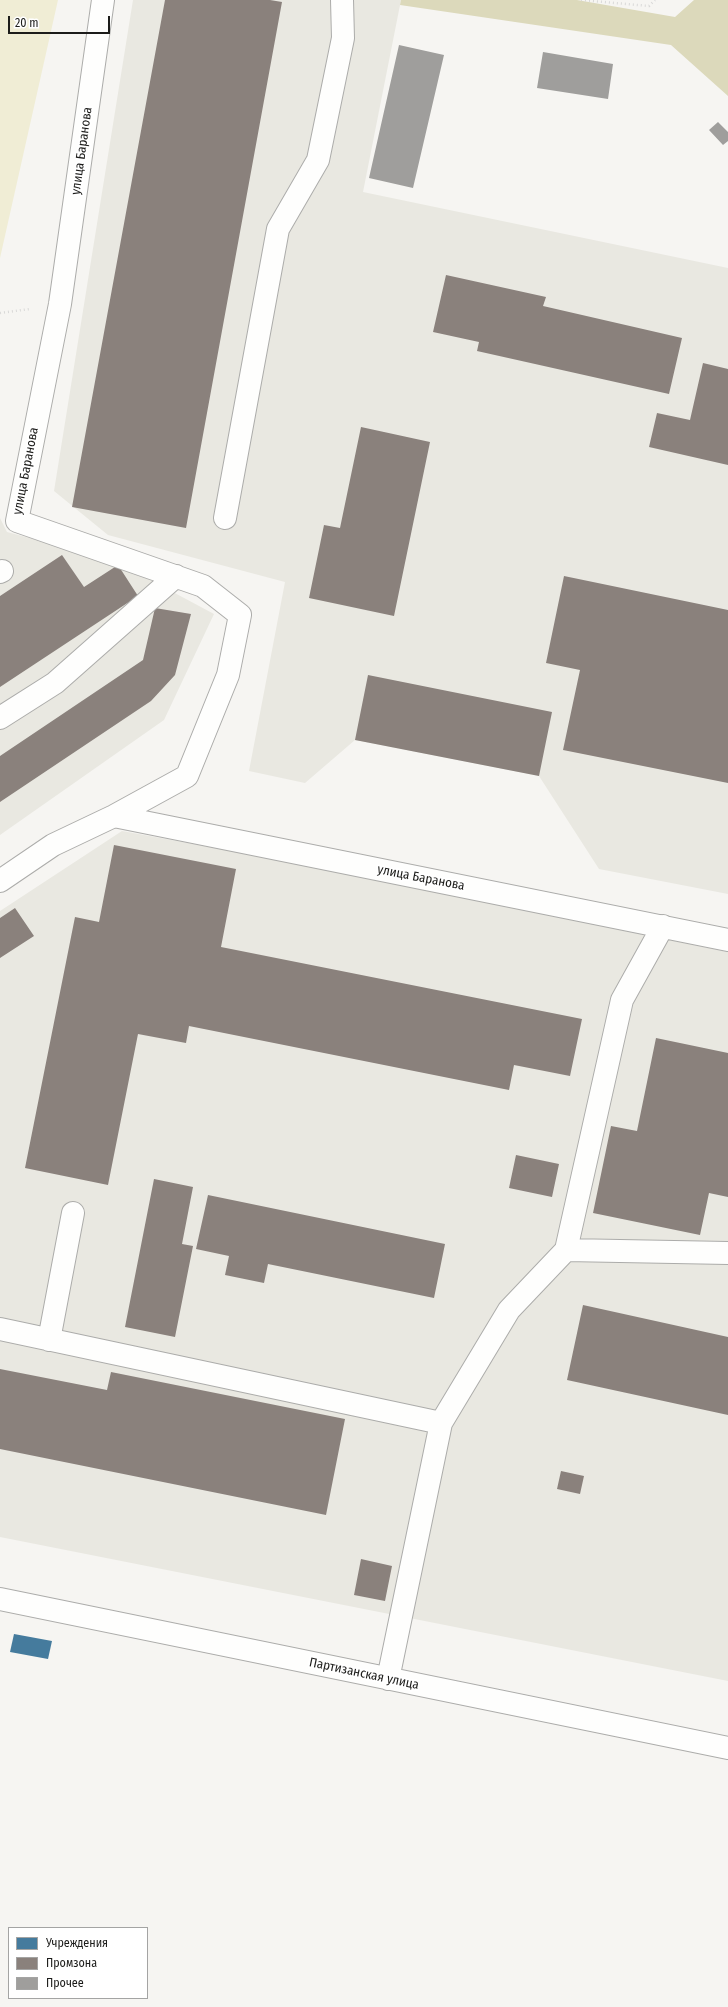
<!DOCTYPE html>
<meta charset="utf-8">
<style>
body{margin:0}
#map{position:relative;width:728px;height:2007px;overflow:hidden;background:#f6f5f2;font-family:"Fira Sans Condensed",sans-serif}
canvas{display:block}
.legend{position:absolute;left:8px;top:1927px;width:140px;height:72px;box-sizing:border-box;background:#fff;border:1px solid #a4a4a3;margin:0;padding:5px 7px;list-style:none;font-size:12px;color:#1c1c1a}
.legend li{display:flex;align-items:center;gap:8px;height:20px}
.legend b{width:20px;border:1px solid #a4a4a3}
.scale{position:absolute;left:8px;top:16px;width:102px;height:18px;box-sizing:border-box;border:2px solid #1c1c1a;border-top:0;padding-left:5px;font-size:12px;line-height:14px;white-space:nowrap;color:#1c1c1a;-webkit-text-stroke:3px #fff;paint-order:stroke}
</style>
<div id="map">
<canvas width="728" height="2007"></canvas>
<ul class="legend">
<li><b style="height:11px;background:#457b9d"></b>Учреждения</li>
<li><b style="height:11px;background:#8a817c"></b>Промзона</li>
<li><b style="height:11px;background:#9f9e9c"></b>Прочее</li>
</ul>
<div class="scale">20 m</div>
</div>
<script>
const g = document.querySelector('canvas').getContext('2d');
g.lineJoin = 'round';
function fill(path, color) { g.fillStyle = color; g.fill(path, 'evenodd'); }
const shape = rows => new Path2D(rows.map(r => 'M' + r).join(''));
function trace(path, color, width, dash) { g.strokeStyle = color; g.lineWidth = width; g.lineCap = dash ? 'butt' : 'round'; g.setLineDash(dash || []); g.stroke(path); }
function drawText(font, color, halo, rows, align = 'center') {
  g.font = font + ' "Fira Sans Condensed",sans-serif'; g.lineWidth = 4; g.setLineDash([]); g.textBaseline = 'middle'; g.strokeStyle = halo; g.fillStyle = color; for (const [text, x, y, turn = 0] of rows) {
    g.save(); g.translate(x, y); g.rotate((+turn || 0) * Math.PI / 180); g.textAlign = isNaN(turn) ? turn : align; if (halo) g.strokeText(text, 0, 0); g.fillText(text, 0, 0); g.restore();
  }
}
const built = shape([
 [133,0,401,0,363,192,728,268,728,894,599,869,539,776,355,740,305,783,249,771,285,582,108,535,54,491],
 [0,518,7,532,113,560,214,614,164,720,0,835],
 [122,831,270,858,728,952,728,1681,0,1537,0,911]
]);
const green = shape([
 [0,0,58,0,0,258]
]);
const forest = shape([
 [401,0,577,0,675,17,694,0,728,0,728,96,671,45,400,5]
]);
const public = shape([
 [14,1634,52,1641,48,1659,10,1652]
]);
const industry = shape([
 [165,0,270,0,282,2,186,528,72,507],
 [446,275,546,297,543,306,682,338,669,394,477,351,479,342,433,332],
 [703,363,728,369,728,465,649,447,657,413,690,420],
 [361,427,430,442,394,616,309,598,324,525,340,528],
 [62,555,84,587,118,565,138,596,0,687,0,596],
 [564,576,728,610,728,783,563,750,580,670,546,663],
 [155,608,191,614,175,675,151,701,0,802,0,756,143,660],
 [368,675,552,712,539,776,355,740],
 [114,845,236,869,221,947,582,1019,570,1076,514,1065,509,1090,189,1026,186,1043,138,1034,108,1185,25,1168,75,917,99,922],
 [15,908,34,936,0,958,0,918],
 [656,1038,728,1053,728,1197,709,1193,700,1235,593,1213,611,1126,637,1131],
 [516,1155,559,1164,552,1197,509,1188],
 [154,1179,193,1187,182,1244,193,1246,175,1337,125,1327],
 [208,1195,445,1244,434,1298,268,1264,264,1283,225,1275,229,1256,196,1249],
 [583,1305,728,1337,728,1415,567,1380],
 [0,1369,107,1390,111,1372,345,1419,326,1515,0,1449],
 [561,1471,584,1476,580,1494,557,1489],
 [361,1559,392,1566,385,1601,354,1595]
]);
const building = shape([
 [399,45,444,55,413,188,369,178],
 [543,52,613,64,608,99,537,88],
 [718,122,728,132,728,141,723,145,709,130]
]);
const path = shape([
 [581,0,649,6,655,0],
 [0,313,30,309]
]);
const minor = shape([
 [225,518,278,229,318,160,343,38,342,0],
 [0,572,2,571],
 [0,718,55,683,176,576],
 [114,816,728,940],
 [0,881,53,845,114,816,187,776,228,675,240,615,203,586,17,521,60,304,103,0],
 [566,1250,622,1000,663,926],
 [0,1329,441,1423],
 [49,1340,73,1213],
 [0,1599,728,1748],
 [388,1679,441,1423,509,1310,566,1250,728,1253]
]);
const streetNames = [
 ["улица Баранова",82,151,-82],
 ["улица Баранова",26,471,-79],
 ["улица Баранова",421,878,11],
 ["Партизанская улица",364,1674,12]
];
fill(built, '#e9e8e1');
fill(green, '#f0edd5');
fill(forest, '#dcd9bb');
fill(public, '#457b9d');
fill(industry, '#8a817c');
fill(building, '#9f9e9c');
trace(minor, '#acacaa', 24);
trace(path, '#d9d9d8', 2.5, [1, 3]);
trace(minor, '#fefefd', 22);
drawText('13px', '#1c1c1a', '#fff', streetNames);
</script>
